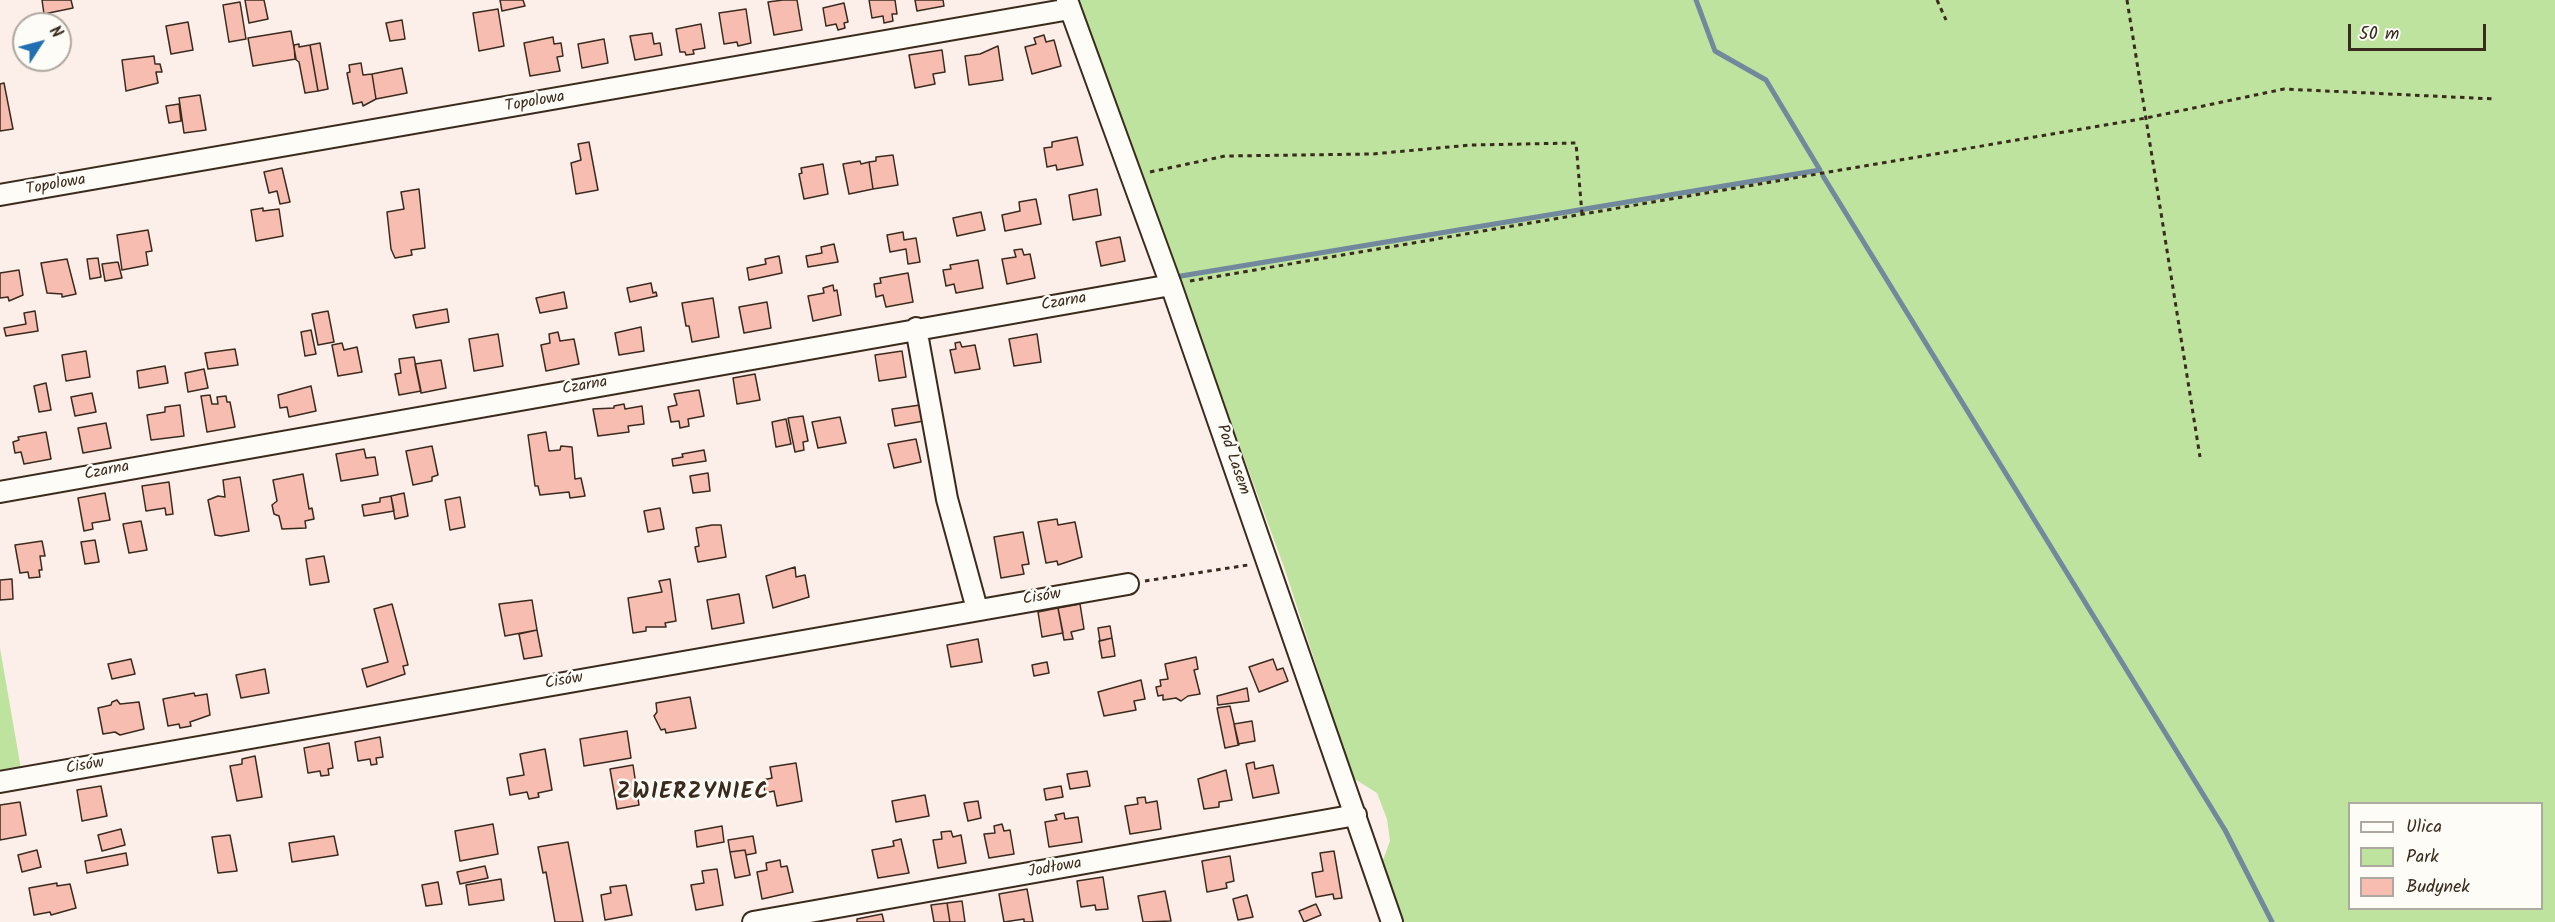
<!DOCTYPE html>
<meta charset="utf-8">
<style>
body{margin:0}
#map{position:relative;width:2555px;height:922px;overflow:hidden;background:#fcefe9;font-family:Kalam,sans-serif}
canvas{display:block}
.legend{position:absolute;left:2348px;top:802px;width:195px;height:108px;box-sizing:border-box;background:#fdfcf7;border:2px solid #afa8a0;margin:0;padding:8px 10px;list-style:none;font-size:18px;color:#3b2a1e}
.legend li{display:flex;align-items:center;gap:12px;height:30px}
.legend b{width:30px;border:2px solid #afa8a0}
.north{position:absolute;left:12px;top:12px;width:60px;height:60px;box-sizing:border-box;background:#fdfcf7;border:2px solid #afa8a0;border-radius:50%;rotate:54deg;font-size:16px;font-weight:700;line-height:24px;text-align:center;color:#3b2a1e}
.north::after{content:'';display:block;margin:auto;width:21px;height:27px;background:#1f6fb2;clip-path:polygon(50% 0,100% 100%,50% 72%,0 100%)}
.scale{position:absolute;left:2348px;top:24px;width:138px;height:27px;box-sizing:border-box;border:3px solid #3b2a1e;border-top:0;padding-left:8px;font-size:18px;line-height:21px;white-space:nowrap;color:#3b2a1e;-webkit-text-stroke:4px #fdfcf7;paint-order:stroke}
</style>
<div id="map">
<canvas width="2555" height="922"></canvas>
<ul class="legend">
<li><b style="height:8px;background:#fdfcf7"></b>Ulica</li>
<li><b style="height:16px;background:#bde39e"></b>Park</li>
<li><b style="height:16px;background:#f7bdb1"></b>Budynek</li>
</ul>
<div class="north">N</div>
<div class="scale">50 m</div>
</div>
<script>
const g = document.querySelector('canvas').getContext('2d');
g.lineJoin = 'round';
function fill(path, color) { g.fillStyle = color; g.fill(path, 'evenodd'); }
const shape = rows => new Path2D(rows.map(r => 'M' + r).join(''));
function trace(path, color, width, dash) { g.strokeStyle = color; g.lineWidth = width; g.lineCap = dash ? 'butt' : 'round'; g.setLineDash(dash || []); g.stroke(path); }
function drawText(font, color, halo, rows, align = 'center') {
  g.font = font + ' Kalam,sans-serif'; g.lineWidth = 5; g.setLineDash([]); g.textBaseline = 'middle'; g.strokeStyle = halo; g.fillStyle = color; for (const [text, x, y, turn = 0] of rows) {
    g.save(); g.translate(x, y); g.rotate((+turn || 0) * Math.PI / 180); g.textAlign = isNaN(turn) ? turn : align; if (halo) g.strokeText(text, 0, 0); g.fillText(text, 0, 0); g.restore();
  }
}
const green = shape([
 [1076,0,2555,0,2555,922,1404,922,1383,860,1390,841,1387,819,1377,793,1353,778,1284,567],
 [2350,804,2542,804,2542,908,2350,908],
 [0,648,21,769,0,773]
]);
const stream = shape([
 [1823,176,2225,830,2272,922],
 [1181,276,1820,170,1766,80,1715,51,1696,0]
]);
const building = shape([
 [42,0,71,0,73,8,44,14,42,0],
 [245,0,264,0,268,19,249,23,245,0],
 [500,0,523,0,525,6,502,11,500,0],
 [783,0,797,0,802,30,774,35,768,2,783,0],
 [869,0,895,0,897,14,892,14,893,21,884,23,883,16,872,18,869,0],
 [915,0,943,0,944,6,917,11,915,0],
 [240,2,246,39,229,42,223,5,240,2],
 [844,3,848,22,844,23,845,28,838,30,836,24,826,26,823,8,844,3],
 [498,9,504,46,479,51,473,13,498,9],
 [746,9,751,43,738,46,737,42,724,44,719,13,746,9],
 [402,20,405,39,390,41,386,23,402,20],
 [188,22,193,50,171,54,166,26,188,22],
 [701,24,705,48,693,50,694,54,686,55,685,52,680,52,676,29,701,24],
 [291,31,296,59,253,66,248,38,291,31],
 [652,33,654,44,660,43,662,55,635,60,630,36,652,33],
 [1044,35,1046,42,1054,40,1061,66,1032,74,1025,47,1036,44,1034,38,1044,35],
 [553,37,554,44,561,43,563,56,557,57,560,71,530,76,524,43,553,37],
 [604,39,608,63,582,68,578,44,604,39],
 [320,43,328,89,318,91,310,45,320,43],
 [299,44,299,47,310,45,318,91,305,93,299,62,295,59,294,45,299,44],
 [998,46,1003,80,969,85,965,56,980,54,998,46],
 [942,50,945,72,933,74,935,84,915,88,909,55,942,50],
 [154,56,155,64,160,64,162,72,156,72,158,83,126,91,122,60,154,56],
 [361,63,363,75,372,74,376,99,363,106,362,102,353,104,347,73,350,72,349,65,361,63],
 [402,68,407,93,376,99,372,74,402,68],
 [4,83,13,129,0,131,0,84,4,83],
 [200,95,206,130,184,133,179,98,200,95],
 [179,104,181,121,169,123,166,106,179,104],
 [1077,137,1083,165,1057,170,1056,165,1047,167,1044,148,1052,147,1052,142,1077,137],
 [589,142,598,190,576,194,571,163,581,160,578,144,589,142],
 [893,155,898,185,873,189,869,162,876,161,876,157,893,155],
 [860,161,861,164,869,162,873,189,849,194,843,164,860,161],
 [823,164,828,194,804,199,799,174,802,173,801,168,823,164],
 [282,168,290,202,280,204,277,191,269,193,264,172,282,168],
 [419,189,425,248,411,250,412,255,395,258,391,249,387,212,404,209,401,192,419,189],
 [1097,189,1101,215,1073,220,1069,195,1097,189],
 [1036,199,1041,224,1005,231,1002,215,1020,211,1019,202,1036,199],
 [263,208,263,211,279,209,283,236,256,241,251,210,263,208],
 [981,212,985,230,957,236,953,218,981,212],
 [148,230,152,251,146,252,148,265,122,270,117,235,148,230],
 [903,232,904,240,916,238,920,262,908,264,906,249,890,252,887,235,903,232],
 [1120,237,1125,261,1101,266,1096,242,1120,237],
 [834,244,838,262,808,267,806,256,822,253,821,247,834,244],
 [1022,249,1024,255,1030,254,1035,278,1007,284,1002,259,1016,257,1014,250,1022,249],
 [779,256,782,273,749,280,747,268,766,264,765,259,779,256],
 [98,258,101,277,90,279,87,259,98,258],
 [67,259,76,294,62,297,62,294,47,293,41,263,67,259],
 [978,260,983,288,956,293,954,284,946,286,943,270,951,269,950,265,978,260],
 [118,262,122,278,105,281,102,264,118,262],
 [19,270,23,295,9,301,8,297,0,298,0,273,19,270],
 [908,273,913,302,886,307,883,295,876,297,874,284,881,283,880,278,908,273],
 [651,283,653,293,656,292,657,296,630,302,627,288,651,283],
 [833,285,834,291,837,290,841,315,813,321,808,296,824,293,823,288,833,285],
 [564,292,567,308,540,313,536,298,564,292],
 [713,298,719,337,692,342,689,326,686,326,682,303,713,298],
 [767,302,771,328,744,333,739,307,767,302],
 [447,309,449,322,416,328,413,315,447,309],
 [35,311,38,331,6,336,4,328,26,324,24,313,35,311],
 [328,311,334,342,318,345,312,314,328,311],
 [641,327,644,351,619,355,615,333,641,327],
 [311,330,316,354,305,356,301,332,311,330],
 [558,332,560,341,574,339,579,364,546,371,541,345,550,343,549,334,558,332],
 [498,334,503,366,474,371,469,339,498,334],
 [1037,334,1041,362,1014,366,1009,339,1037,334],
 [960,342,962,347,975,345,980,369,955,373,950,350,956,349,955,343,960,342],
 [342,343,344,350,357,347,362,372,338,376,332,345,342,343],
 [235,349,238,365,208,369,205,353,235,349],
 [86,351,90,377,66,381,62,355,86,351],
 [902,351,906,377,879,381,875,355,902,351],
 [414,357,421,391,399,395,395,374,401,373,399,359,414,357],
 [441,360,446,388,421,393,415,364,441,360],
 [165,366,168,383,139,388,137,371,165,366],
 [204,369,208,388,188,392,185,373,204,369],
 [755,374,760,400,737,404,733,378,755,374],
 [46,383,51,410,39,412,34,386,46,383],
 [311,386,316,411,289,417,287,407,280,408,278,395,311,386],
 [699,390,704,416,688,419,689,426,680,428,679,421,671,422,668,407,677,405,674,394,699,390],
 [92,393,96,412,75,416,71,397,92,393],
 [210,395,212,404,218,404,217,397,226,396,227,402,230,402,235,427,207,432,201,396,210,395],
 [624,404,625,409,642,406,644,424,628,426,629,432,598,436,593,409,614,408,614,406,624,404],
 [180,405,184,436,151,440,147,415,165,412,165,407,180,405],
 [920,405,924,421,895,426,892,409,920,405],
 [803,416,808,441,803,442,804,450,795,452,788,418,803,416],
 [840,417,846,443,818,448,812,422,840,417],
 [786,419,791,444,776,447,772,422,786,419],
 [106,423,111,448,83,453,78,428,106,423],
 [46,432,51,459,24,464,21,452,15,453,13,442,19,440,18,437,46,432],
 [546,432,549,451,560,450,561,446,572,447,575,479,581,478,585,496,570,498,569,492,540,495,538,486,535,486,528,435,546,432],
 [916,439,921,462,894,468,888,444,916,439],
 [432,446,438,475,432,477,432,481,413,485,406,451,432,446],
 [364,449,366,458,375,457,378,475,341,481,336,454,364,449],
 [704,450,706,461,673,466,672,459,683,457,682,454,704,450],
 [708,473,710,491,693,493,690,476,708,473],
 [303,474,309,509,312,508,314,519,305,521,306,528,282,529,279,516,274,514,272,505,277,501,273,480,303,474],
 [240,477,249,531,221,536,215,535,208,500,218,496,225,497,223,480,240,477],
 [169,482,173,514,166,515,165,508,146,511,142,486,169,482],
 [105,493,110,520,92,523,93,529,84,531,78,498,105,493],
 [404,493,408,516,395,519,391,496,404,493],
 [391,496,394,511,364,516,362,505,380,502,380,498,391,496],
 [460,497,465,527,450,530,445,500,460,497],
 [660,508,664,529,648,532,644,511,660,508],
 [1057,519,1058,525,1075,522,1082,557,1058,565,1057,561,1046,563,1038,522,1057,519],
 [141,521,147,550,129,553,123,524,141,521],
 [712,525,721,525,726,557,698,562,695,547,699,546,696,528,712,525],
 [1023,532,1029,564,1022,565,1024,574,1001,578,994,537,1023,532],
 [95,540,99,562,85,564,81,542,95,540],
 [42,541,45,556,40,556,42,570,39,570,40,577,29,578,28,572,20,573,15,545,42,541],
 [324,556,329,582,310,585,306,559,324,556],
 [795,567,796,577,805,575,809,597,773,608,766,576,795,567],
 [12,579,13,599,0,600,0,580,12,579],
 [670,579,676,621,665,623,666,627,646,627,646,631,633,633,628,598,662,592,659,581,670,579],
 [739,594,744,623,712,629,707,600,739,594],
 [532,600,537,630,505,636,499,604,532,600],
 [392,604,408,665,403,666,405,674,367,687,362,669,388,662,374,609,392,604],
 [1080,604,1084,629,1071,632,1073,639,1064,640,1058,608,1080,604],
 [1058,608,1063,633,1042,637,1038,612,1058,608],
 [1110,626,1112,638,1100,641,1098,628,1110,626],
 [537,630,542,656,524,659,519,634,537,630],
 [1112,638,1115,656,1102,658,1099,641,1112,638],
 [978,639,982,662,951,667,947,645,978,639],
 [1196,657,1198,669,1194,670,1200,694,1188,696,1181,701,1176,698,1163,700,1163,695,1158,696,1156,687,1161,686,1160,680,1168,679,1165,664,1196,657],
 [131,659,135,674,112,679,108,664,131,659],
 [1273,659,1277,670,1283,668,1288,681,1259,692,1249,667,1273,659],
 [1047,662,1049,673,1034,676,1032,665,1047,662],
 [265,669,269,693,241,698,236,675,265,669],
 [1141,680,1145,699,1134,701,1136,710,1104,716,1098,692,1141,680],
 [1247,688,1249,701,1218,705,1217,696,1247,688],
 [194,693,195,696,207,694,210,715,190,722,191,726,180,728,179,724,168,726,163,699,194,693],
 [690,697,696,728,666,733,665,729,661,730,654,716,657,712,656,703,690,697],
 [117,700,120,704,139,702,144,729,120,735,115,732,103,734,98,708,111,705,112,702,117,700],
 [1230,706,1239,745,1225,748,1217,708,1230,706],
 [1252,721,1255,741,1238,744,1234,724,1252,721],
 [627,731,631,758,584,766,580,739,627,731],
 [380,737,383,757,376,758,377,764,371,765,370,759,358,761,355,742,380,737],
 [329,743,333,768,328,769,329,775,321,776,320,771,308,773,304,748,329,743],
 [545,749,552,790,538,793,539,797,529,799,527,792,510,795,507,778,524,775,520,754,545,749],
 [255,756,262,797,237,801,230,766,242,764,242,759,255,756],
 [1254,762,1255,769,1273,765,1279,793,1253,798,1246,764,1254,762],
 [796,763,802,801,777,806,774,791,765,793,763,780,772,778,770,767,796,763],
 [633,765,639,805,617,809,610,769,633,765],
 [1226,770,1232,800,1219,802,1219,807,1204,809,1198,779,1226,770],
 [1087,771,1090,786,1070,789,1067,774,1087,771],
 [101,786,107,816,82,821,77,790,101,786],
 [1061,786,1063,797,1046,800,1044,789,1061,786],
 [925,795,929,816,896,822,892,801,925,795],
 [1145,797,1146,803,1157,801,1161,829,1130,834,1125,806,1138,804,1137,798,1145,797],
 [978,801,981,818,968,821,964,803,978,801],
 [20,802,26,835,0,840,0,805,20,802],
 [1064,813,1065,819,1078,817,1082,842,1049,847,1045,822,1057,820,1055,815,1064,813],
 [493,824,498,854,460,861,455,831,493,824],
 [1002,824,1004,831,1010,830,1014,854,989,858,984,834,995,833,994,826,1002,824],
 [722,826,724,842,697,847,695,831,722,826],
 [121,829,125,845,102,851,98,835,121,829],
 [951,831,953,837,961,835,966,863,938,868,933,840,942,839,941,832,951,831],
 [230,835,237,871,218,873,212,837,230,835],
 [334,836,338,855,292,862,289,843,334,836],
 [753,836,756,853,746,855,745,850,730,852,728,840,753,836],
 [901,839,909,873,878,878,872,850,894,846,893,841,901,839],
 [568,842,583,922,555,922,546,872,543,873,538,847,568,842],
 [37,850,41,867,22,872,18,855,37,850],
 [745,850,750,875,735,878,730,852,745,850],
 [1334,851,1342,898,1334,899,1333,894,1316,897,1312,873,1323,871,1320,853,1334,851],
 [126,853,128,865,87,873,85,861,126,853],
 [1230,856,1234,881,1226,883,1227,888,1207,892,1202,861,1230,856],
 [780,860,781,867,787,866,793,892,762,899,757,872,767,870,766,863,780,860],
 [485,866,488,878,460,884,457,872,485,866],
 [717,869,723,905,696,910,691,885,704,883,702,871,717,869],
 [1103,877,1108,909,1096,910,1095,905,1081,907,1077,881,1103,877],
 [501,879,504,900,469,905,466,885,501,879],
 [438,882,442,904,426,906,422,885,438,882],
 [57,883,57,886,70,884,76,908,51,915,50,912,34,915,29,888,57,883],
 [626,885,632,915,605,920,601,895,611,893,610,887,626,885],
 [1027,889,1033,922,1024,922,1024,919,1004,922,999,894,1027,889],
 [1165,891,1171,921,1143,922,1138,896,1165,891],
 [1247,895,1253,917,1238,920,1233,899,1247,895],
 [962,901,965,922,950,922,947,903,962,901],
 [947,903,950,922,934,922,931,905,947,903],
 [1316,904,1321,915,1304,922,1299,911,1316,904],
 [882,914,884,922,857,922,857,919,882,914]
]);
const path = shape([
 [1937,0,1946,20],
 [2127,0,2200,457],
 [1150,172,1225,156,1372,154,1471,145,1576,143,1582,214],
 [1190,281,2146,118,2284,89,2495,99],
 [1145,581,1248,565]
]);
const street = shape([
 [1067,0,1171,285,1392,922],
 [0,195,1070,9],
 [916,328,947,499,977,609],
 [0,492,1171,285],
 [0,782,1128,584],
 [753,922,1356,815]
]);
const streetNames = [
 ["Topolowa",535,103,-10],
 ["Topolowa",56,186,-10],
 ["Czarna",1064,303,-10],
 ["Czarna",585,387,-10],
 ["Pod Lasem",1232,460,71],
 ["Czarna",107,472,-11],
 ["Cisów",1042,598,-9],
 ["Cisów",564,682,-10],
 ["Cisów",85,767,-10],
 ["Jodłowa",1055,869,-10]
];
const districtNames = [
 ["ZWIERZYNIEC",693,794]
];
fill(green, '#bde39e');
trace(stream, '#71889d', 5);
fill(building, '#f7bdb1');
trace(building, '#3b2a1e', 1.5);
trace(street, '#3b2a1e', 24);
trace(path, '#3b2a1e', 3, [4.5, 4.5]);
trace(street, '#fdfcf7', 20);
drawText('16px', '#3b2a1e', '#fdfcf7', streetNames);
g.letterSpacing = '1.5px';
drawText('bold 22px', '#3b2a1e', '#fdfcf7', districtNames);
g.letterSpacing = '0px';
</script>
